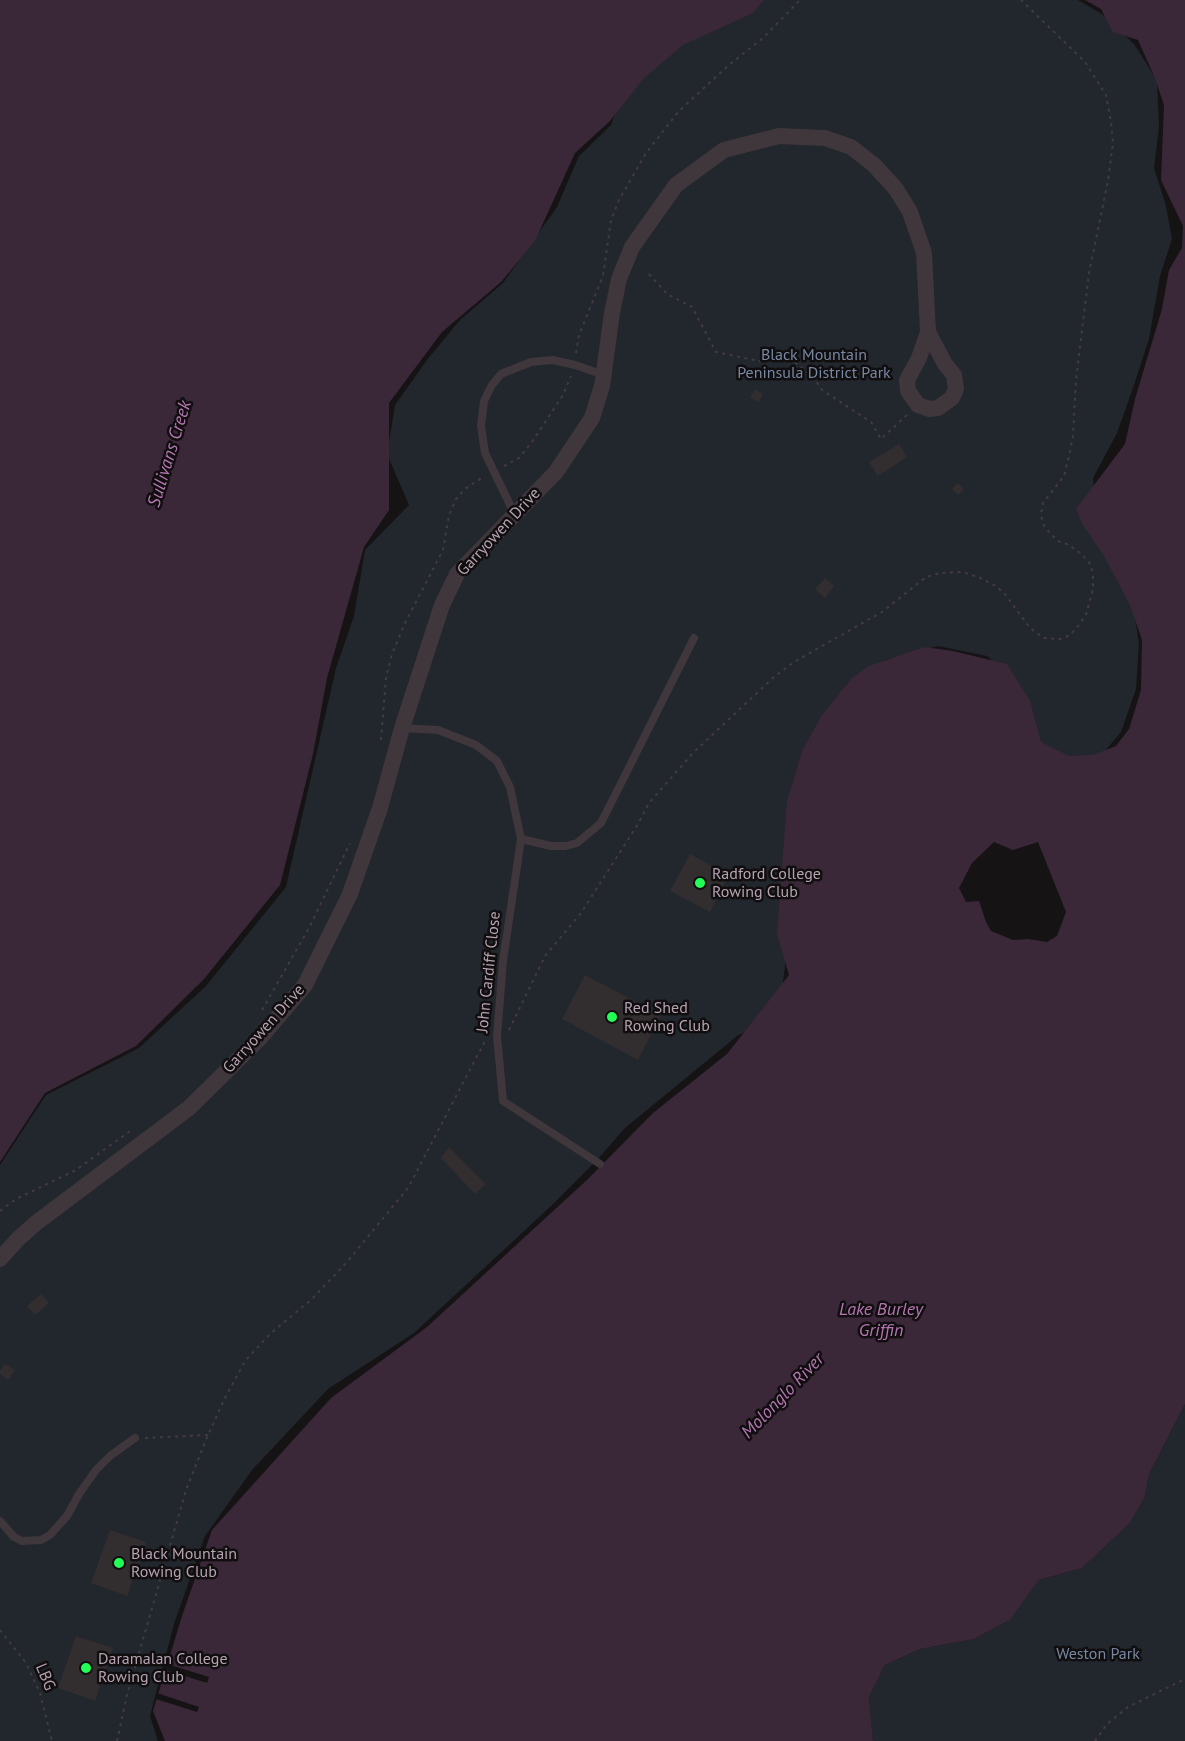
<!DOCTYPE html>
<style>
body{margin:0}
canvas{display:block;background:#151314}
</style>
<canvas width="1185" height="1741"></canvas>
<script>
const g = document.querySelector('canvas').getContext('2d');
g.lineJoin = 'round';
function fill(path, color) { g.fillStyle = color; g.fill(path, 'evenodd'); }
const shape = rows => new Path2D(rows.map(r => 'M' + r).join(''));
function trace(path, color, width, dash) { g.strokeStyle = color; g.lineWidth = width; g.lineCap = dash ? 'butt' : 'round'; g.setLineDash(dash || []); g.stroke(path); }
function drawText(font, color, halo, rows, align = 'center') {
  g.font = font + ' "PT Sans",sans-serif'; g.lineWidth = 5; g.setLineDash([]); g.textBaseline = 'middle'; g.strokeStyle = halo; g.fillStyle = color; for (const [text, x, y, turn = 0] of rows) {
    g.save(); g.translate(x, y); g.rotate((+turn || 0) * Math.PI / 180); g.textAlign = isNaN(turn) ? turn : align; if (halo) g.strokeText(text, 0, 0); g.fillText(text, 0, 0); g.restore();
  }
}
const green = shape([
 [752,0,1078,0,1102,14,1134,44,1157,80,1159,127,1154,168,1166,206,1172,239,1160,276,1149,339,1133,388,1117,433,1093,478,1097,513,1132,600,1139,643,1136,689,1121,732,1099,758,1079,765,1039,754,1012,678,987,656,938,646,885,660,842,692,787,951,782,989,752,1028,737,1036,625,1128,597,1160,551,1206,414,1333,328,1389,252,1470,205,1536,174,1624,150,1716,158,1741,0,1741,0,1165,46,1095,139,1048,206,986,286,887,336,668,354,616,365,550,409,505,387,454,395,405,427,360,459,321,503,283,557,207,579,156,611,125,629,75],
 [1185,1404,1185,1741,873,1741,869,1697,885,1665,920,1649,974,1639,1010,1620,1039,1580,1082,1568,1130,1523,1145,1497,1149,1474]
]);
const water = shape([
 [0,0,764,0,753,13,683,45,644,78,610,121,575,153,535,241,501,282,442,332,389,403,389,510,364,547,327,678,313,754,280,885,204,979,136,1046,45,1093,0,1162],
 [1085,0,1185,0,1185,1404,1149,1474,1145,1497,1130,1523,1082,1568,1039,1580,1010,1620,974,1639,920,1649,885,1665,869,1697,873,1741,165,1741,153,1711,182,1616,212,1530,331,1398,427,1327,588,1179,653,1113,727,1054,789,975,777,934,787,801,803,749,822,715,852,678,869,666,924,647,953,651,1007,664,1030,701,1041,742,1069,756,1093,755,1116,746,1129,729,1141,690,1142,640,1130,605,1104,556,1083,525,1076,509,1125,444,1135,399,1162,309,1169,270,1182,248,1183,226,1161,180,1164,105,1155,78,1138,40,1113,32,1101,9],
 [994,842,1013,850,1038,842,1066,912,1057,936,1047,942,1028,939,1013,940,991,931,986,922,979,901,966,902,959,888,972,863]
]);
const pier = shape([
 [167,1664,209,1677,207,1683,166,1670],
 [157,1693,199,1707,197,1712,156,1699]
]);
const building = shape([
 [755,389,763,394,759,402,750,398],
 [899,444,907,457,878,476,869,462],
 [958,483,964,489,958,495,952,489],
 [825,578,834,586,825,598,815,589],
 [690,854,729,875,710,912,670,891],
 [585,975,661,1015,638,1060,562,1019],
 [449,1147,486,1184,475,1194,441,1158],
 [41,1294,49,1303,35,1315,27,1306],
 [5,1364,15,1370,8,1380,0,1374,0,1371],
 [110,1530,146,1542,127,1596,91,1583],
 [76,1636,113,1648,95,1701,58,1688]
]);
const path = shape([
 [649,274,667,294,692,307,716,352,759,361,790,358,814,378,822,390,871,422,881,439,907,415],
 [576,353,579,335,603,276,611,220,619,200,646,153,679,111,729,65,763,38,800,0],
 [504,466,519,458,532,442,563,395,571,376],
 [381,740,386,677,392,654,405,623,443,550,449,515,456,499,465,489,483,477],
 [262,1010,309,928,350,843],
 [509,1030,545,956,581,913,638,824,649,803,693,753,774,677,794,662,882,612,926,577,940,573,963,572,980,578,996,586,1005,594,1030,628,1044,638,1060,639,1068,636,1076,629,1086,615,1093,589,1093,573,1089,562,1080,553,1069,545,1058,541,1049,532,1043,524,1041,514,1043,503,1064,476,1069,456,1073,436,1076,380,1089,273,1108,181,1113,143,1111,122,1106,95,1085,62,1021,0],
 [0,1211,16,1199,76,1170,133,1129],
 [145,1438,208,1435],
 [0,1630,26,1663,40,1693,52,1741],
 [117,1741,127,1695,186,1490,208,1435,225,1398,245,1361,271,1333,311,1300,347,1262,408,1188,485,1041],
 [1095,1741,1107,1724,1128,1707,1185,1679]
]);
const service = shape([
 [514,513,485,453,481,426,484,401,492,385,501,374,531,362,553,360,575,365,604,375],
 [402,728,438,730,476,745,497,761,510,787,521,839,503,961,497,1036,503,1101,600,1164],
 [521,839,551,846,566,846,577,843,601,823,694,638],
 [0,1521,14,1537,22,1541,41,1540,50,1535,67,1516,79,1494,96,1470,110,1456,135,1438]
]);
const minor = shape([
 [928,332,945,364,954,375,956,389,952,398,938,408,929,409,918,405,908,391,907,380,919,358,928,332],
 [0,1259,18,1239,36,1223,189,1108,260,1038,305,985,350,894,380,808,402,728,442,605,457,574,556,472,592,418,602,386,612,313,619,279,632,247,676,185,724,150,779,136,825,138,851,147,874,165,896,189,910,212,924,253,928,332]
]);
const markers = [
 [700,883,6,"#21ff57"],
 [612,1017,6,"#21ff57"],
 [119,1563,6,"#21ff57"],
 [86,1668,6,"#21ff57"]
];
const parkNames = [
 ["Black Mountain",814,355],
 ["Peninsula District Park",814,373],
 ["Weston Park",1098,1654]
];
const streetNames = [
 ["Garryowen Drive",499,532,-47],
 ["John Cardiff Close",489,972,-84],
 ["Garryowen Drive",264,1029,-48],
 ["LBG",45,1677,67]
];
const poiNames = [
 ["Radford College",712,874],
 ["Rowing Club",712,892],
 ["Red Shed",624,1008],
 ["Rowing Club",624,1026],
 ["Black Mountain",131,1554],
 ["Rowing Club",131,1572],
 ["Daramalan College",98,1659],
 ["Rowing Club",98,1677]
];
const waterNames = [
 ["Sullivans Creek",170,454,-73],
 ["Lake Burley",881,1310],
 ["Griffin",881,1331],
 ["Molonglo River",783,1396,-46]
];
fill(green, '#22262d');
fill(water, '#3a2839');
fill(pier, '#151314');
fill(building, '#322e2f');
trace(path, '#433b41', 2, [3, 4.5]);
trace(service, '#3f373c', 8);
trace(minor, '#3f373c', 16);
for (const [x, y, r, color] of markers) { const dot = new Path2D(); dot.arc(x, y, r, 0, 2 * Math.PI); g.fillStyle = color; g.fill(dot); trace(dot, '#100e0f', 2); }
drawText('16px', '#7888a4', '#100e0f', parkNames);
drawText('16px', '#b7a3b1', '#100e0f', streetNames);
drawText('16px', '#b7a3b1', '#100e0f', poiNames, 'left');
drawText('italic 18px', '#b676b3', '#100e0f', waterNames);
</script>
